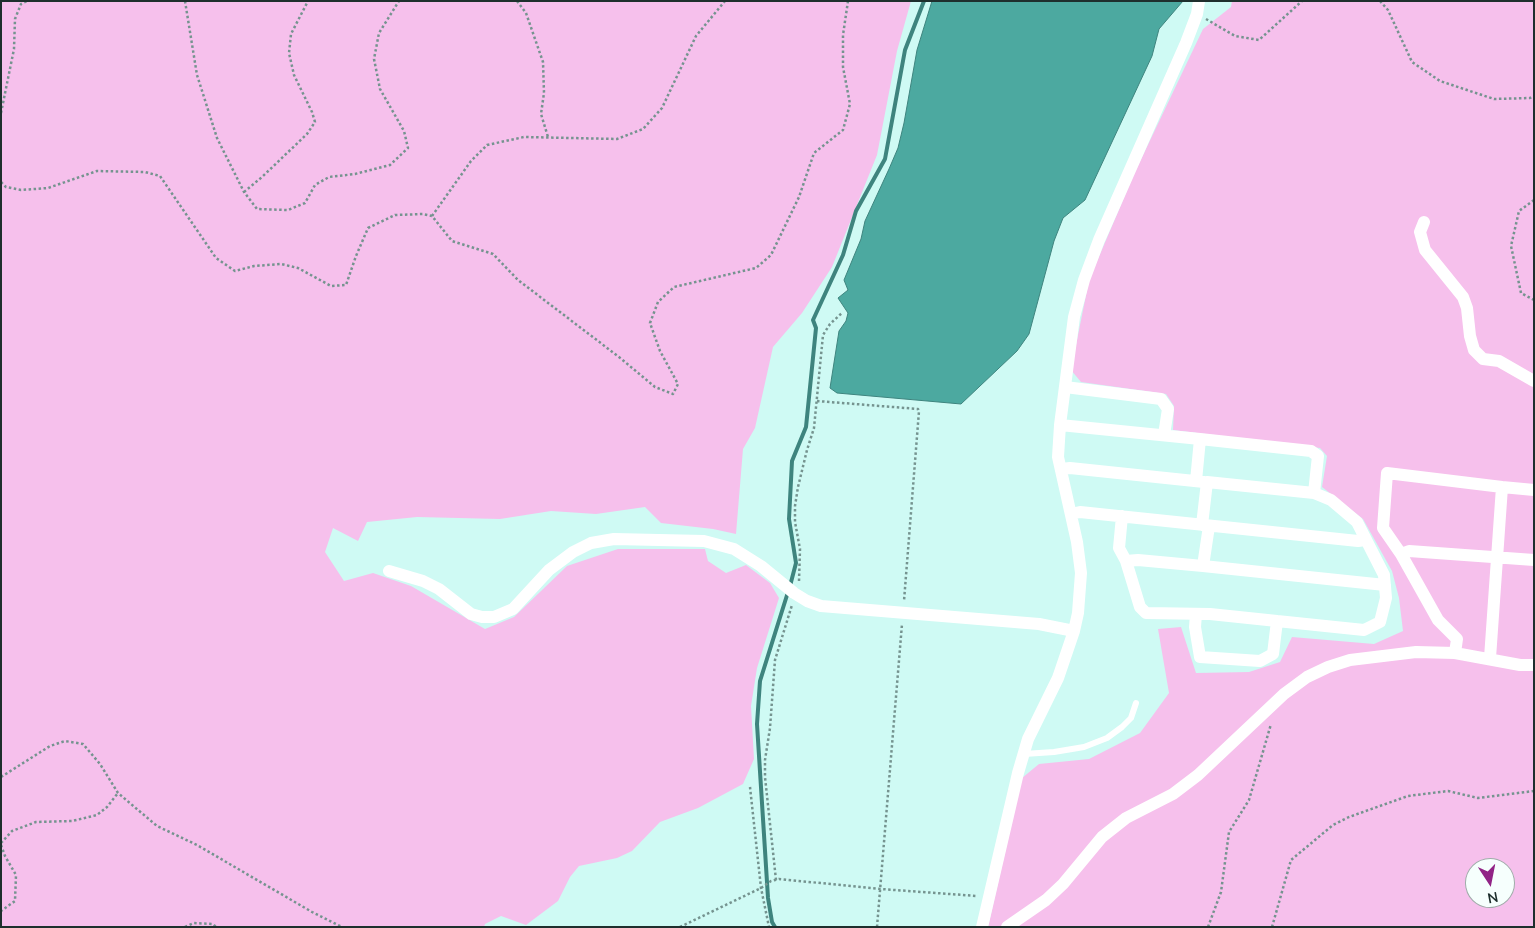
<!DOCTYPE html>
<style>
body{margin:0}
#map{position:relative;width:1535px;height:928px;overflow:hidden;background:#cffaf4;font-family:"Nunito Sans",sans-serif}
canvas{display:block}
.frame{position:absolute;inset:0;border:2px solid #1e2f2d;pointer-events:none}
.north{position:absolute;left:1465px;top:858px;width:50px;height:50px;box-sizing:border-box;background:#f6fffd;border:1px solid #a0acaa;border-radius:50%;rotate:169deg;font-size:14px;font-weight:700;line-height:20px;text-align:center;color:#1e2f2d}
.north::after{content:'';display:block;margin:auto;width:18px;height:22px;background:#912486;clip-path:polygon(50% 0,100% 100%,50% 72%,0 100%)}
</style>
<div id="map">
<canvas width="1535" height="928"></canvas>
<div class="frame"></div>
<div class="north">N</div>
</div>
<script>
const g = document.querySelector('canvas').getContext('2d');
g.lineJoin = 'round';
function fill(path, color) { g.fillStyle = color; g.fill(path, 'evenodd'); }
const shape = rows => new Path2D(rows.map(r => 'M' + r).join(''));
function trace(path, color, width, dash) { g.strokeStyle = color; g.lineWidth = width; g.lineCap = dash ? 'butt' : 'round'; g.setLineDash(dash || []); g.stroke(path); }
const green = shape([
 [1,1,911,1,897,51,877,155,832,267,802,313,773,347,755,428,743,449,736,534,713,529,661,523,645,507,596,514,551,511,500,519,417,517,367,522,358,541,333,528,325,552,344,581,373,573,411,586,485,629,514,617,567,566,618,549,705,549,708,561,726,573,746,565,770,583,779,598,757,668,751,706,754,759,743,784,698,808,660,822,632,851,617,858,579,866,570,877,558,901,526,925,501,916,485,924,484,927,1,927],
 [1232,1,1534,1,1534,927,988,927,1022,778,1039,764,1089,759,1140,733,1169,693,1158,629,1181,627,1196,673,1249,672,1280,662,1292,637,1374,644,1403,631,1399,598,1392,571,1363,519,1322,487,1327,456,1320,448,1173,430,1174,406,1166,394,1081,382,1071,370,1089,280,1135,172,1203,29,1231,7],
 [1475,868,1505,868,1505,898,1475,898]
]);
const water = shape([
 [932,1,1183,1,1159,29,1152,56,1085,200,1063,218,1054,241,1029,334,1017,351,961,404,837,393,830,388,839,331,846,321,848,313,838,298,848,290,844,280,861,239,865,221,889,169,898,148,904,123,917,50,932,1]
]);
const stream = shape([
 [790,586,796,563,789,519,792,461,806,427,816,328,813,320,843,255,856,211,885,159,905,50,924,1],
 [775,927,772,922,768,898,757,724,760,681,788,592]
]);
const path = shape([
 [185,1,197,75,217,138,244,192,257,209,288,210,305,203,315,185,329,177,355,174,390,165,408,148,404,131,380,89,374,59,379,33,399,1],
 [517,1,526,13,543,62,544,93,541,114,548,137],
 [1380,1,1388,10,1412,62,1440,81,1494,99,1530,98,1534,96],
 [1206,19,1235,36,1259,40,1302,1],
 [1,113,14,49,15,19,21,4,27,1],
 [1,182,6,187,21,190,48,188,97,171,145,172,160,176,216,258,235,271,254,266,281,264,298,268,331,286,346,285,356,256,368,228,395,215,423,214,432,216,452,241,493,254,518,280,619,357,655,387,673,394,678,384,660,351,650,323,658,302,674,287,756,268,771,255,799,197,814,153,843,130,850,104,843,67,843,35,848,1],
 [244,192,262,177,307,134,315,122,312,112,294,75,289,53,291,34,308,1],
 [1534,200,1519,211,1511,246,1521,293,1534,300],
 [432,216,471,161,487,145,524,137,617,139,643,129,662,108,696,36,725,1],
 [817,401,918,409,919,411,904,601],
 [799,581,800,549,795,522,795,506,798,487,807,450,814,428,823,335,830,324,843,312],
 [1,777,50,746,65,741,83,744,100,764,118,793,157,826,197,845,312,912,342,927],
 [750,787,761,888,769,927],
 [1,843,12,831,36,822,72,821,97,815,107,807,118,793],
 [1,845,5,856,16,875,15,901,1,911],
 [776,880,765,777,765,760,770,728,775,660,792,605],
 [185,927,194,923,213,924,216,927],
 [680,927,761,888,771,881,779,879,881,889,977,896],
 [877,927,902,624],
 [1208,927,1221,892,1229,832,1249,800,1271,724],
 [1272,927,1291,860,1333,825,1349,817,1408,796,1448,791,1478,798,1534,791]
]);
const lane = shape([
 [1024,754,1054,752,1084,747,1107,738,1122,727,1131,718,1136,703]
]);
const street = shape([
 [1424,222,1420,232,1425,250,1463,297,1467,308,1470,336,1474,350,1483,359,1499,361,1534,381],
 [1065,387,1161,399,1168,409,1164,435],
 [1060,425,1200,439,1196,481],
 [1200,439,1311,451,1318,456,1314,493],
 [1062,469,1070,468,1204,482],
 [1071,514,1080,512,1358,541,1365,540],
 [1122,516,1119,548,1126,561],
 [1209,526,1203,566,1385,585],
 [1401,554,1383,528,1387,473,1502,487],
 [1203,566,1138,560,1126,561,1140,607,1146,613,1210,614,1277,621],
 [389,571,423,581,439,589,471,614,482,617,494,617,513,609,549,570,573,552,591,543,614,539,704,541,734,549,761,566,794,593,807,601,821,606,1039,624,1074,631],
 [1196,614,1195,627,1200,657,1260,661,1273,654,1277,621,1364,630,1380,622,1386,598,1384,575,1357,522,1331,500,1314,493,1207,482,1202,525],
 [1455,653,1457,639,1438,620,1401,554,1409,551,1534,560],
 [1490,658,1502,487,1534,490],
 [982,927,1018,773,1028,739,1058,678,1074,631,1078,613,1081,573,1077,542,1058,457,1060,425,1074,317,1084,280,1099,240,1186,43,1197,14,1199,1],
 [1007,927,1046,900,1063,884,1102,837,1126,818,1173,794,1198,775,1284,694,1307,677,1328,667,1350,660,1416,652,1455,653,1520,665,1534,665]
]);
fill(green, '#f6c0ec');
fill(water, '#4ca9a0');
trace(water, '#3e847e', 1);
trace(stream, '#3e847e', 4);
trace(path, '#75938f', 2.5, [2.5, 2.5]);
trace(lane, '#fff', 6);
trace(street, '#fff', 12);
</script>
